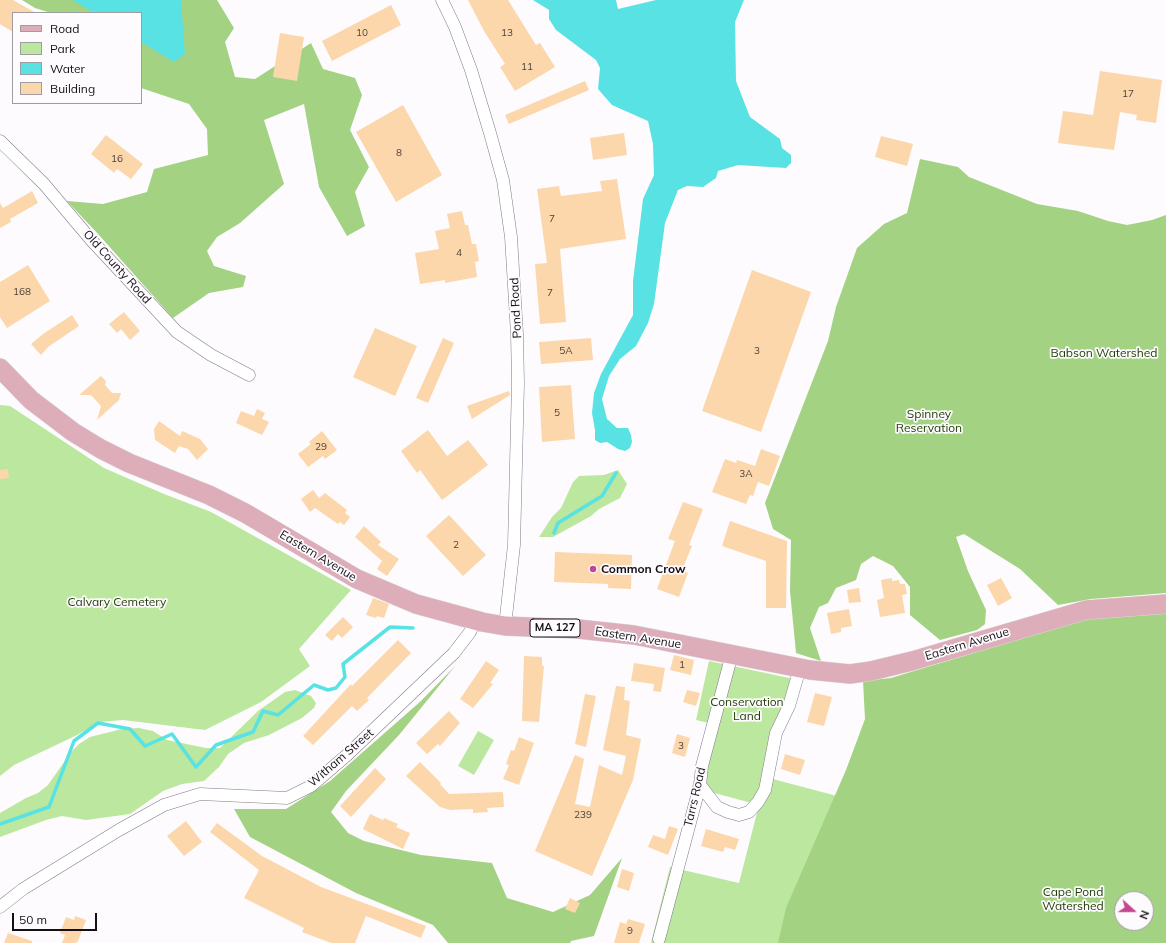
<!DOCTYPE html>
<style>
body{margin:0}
#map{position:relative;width:1166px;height:943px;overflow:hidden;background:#fdfbfe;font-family:Mulish,sans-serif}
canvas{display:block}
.legend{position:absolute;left:12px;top:12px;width:130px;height:92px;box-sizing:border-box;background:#fdfbfe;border:1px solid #a09da1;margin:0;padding:5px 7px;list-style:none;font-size:12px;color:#141016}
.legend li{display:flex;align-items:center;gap:8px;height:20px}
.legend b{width:20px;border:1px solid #a09da1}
.north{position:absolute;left:1114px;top:891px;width:40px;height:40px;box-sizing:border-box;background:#fdfbfe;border:1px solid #a09da1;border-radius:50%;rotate:111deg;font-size:11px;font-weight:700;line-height:16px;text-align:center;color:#141016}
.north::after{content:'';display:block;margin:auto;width:14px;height:18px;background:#c64590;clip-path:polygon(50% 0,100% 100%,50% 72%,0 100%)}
.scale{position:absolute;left:12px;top:913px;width:85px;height:18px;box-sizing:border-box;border:2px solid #141016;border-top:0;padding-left:5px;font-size:12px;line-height:14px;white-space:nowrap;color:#141016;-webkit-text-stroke:3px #fdfbfe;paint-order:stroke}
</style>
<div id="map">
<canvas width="1166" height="943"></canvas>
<ul class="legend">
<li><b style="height:5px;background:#ddadba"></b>Road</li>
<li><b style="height:11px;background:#bbe79f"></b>Park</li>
<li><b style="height:11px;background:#58e2e3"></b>Water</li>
<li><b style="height:11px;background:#fcd7ab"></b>Building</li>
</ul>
<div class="north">N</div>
<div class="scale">50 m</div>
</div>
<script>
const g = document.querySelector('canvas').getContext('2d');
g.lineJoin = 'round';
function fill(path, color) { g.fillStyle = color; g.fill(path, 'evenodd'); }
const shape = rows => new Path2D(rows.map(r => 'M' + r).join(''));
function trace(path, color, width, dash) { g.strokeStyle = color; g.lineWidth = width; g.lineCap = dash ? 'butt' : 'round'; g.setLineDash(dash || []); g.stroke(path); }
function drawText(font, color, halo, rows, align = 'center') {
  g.font = font + ' Mulish,sans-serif'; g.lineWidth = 3.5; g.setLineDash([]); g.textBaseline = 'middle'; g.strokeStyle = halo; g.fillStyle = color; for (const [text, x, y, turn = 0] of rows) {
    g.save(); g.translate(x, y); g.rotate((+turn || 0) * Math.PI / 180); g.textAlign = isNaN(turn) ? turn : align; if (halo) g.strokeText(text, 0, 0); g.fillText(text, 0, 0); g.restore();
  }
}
const green = shape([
 [0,405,10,406,104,468,164,494,211,512,351,590,299,649,310,666,261,702,205,730,123,720,100,722,77,735,14,765,0,776],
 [618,470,627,484,620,498,599,509,591,516,553,537,539,537,552,517,561,508,573,482,579,476,604,475],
 [709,661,794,679,769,778,837,796,784,943,651,943,670,867,739,883,759,805,692,787,709,723,696,720],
 [295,690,311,696,316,703,314,708,302,718,269,735,244,743,228,754,219,767,204,781,182,784,163,791,130,814,86,820,62,816,46,820,0,837,0,813,26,798,38,793,48,785,71,752,79,744,90,737,122,729,139,728,153,731,167,740,206,748,220,748,258,711,285,692],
 [478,731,494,740,474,775,458,766]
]);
const forest = shape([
 [22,0,217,0,234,28,225,42,235,77,255,79,311,43,323,69,355,78,362,95,350,130,369,167,355,192,365,226,347,236,319,187,304,104,264,120,284,184,240,223,217,237,207,251,214,266,246,276,243,287,209,293,173,318,99,235,67,201,103,204,147,192,154,169,208,155,207,129,189,104,141,88,141,13,51,13,35,8],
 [920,159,958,167,969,177,1037,204,1078,211,1108,221,1127,225,1152,220,1166,215,1166,593,1091,599,1058,605,1020,569,964,534,956,537,968,571,986,610,985,624,977,630,940,640,910,615,910,587,893,566,873,556,861,564,856,580,836,588,828,603,819,607,810,628,821,661,796,653,790,591,791,540,773,529,765,503,828,341,836,307,857,248,884,224,907,213],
 [1166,613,1166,943,778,943,786,908,846,770,865,719,863,681,891,678,1092,617],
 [1122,899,1146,899,1146,923,1122,923],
 [456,665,399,735,346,791,331,812,348,833,364,841,421,855,492,863,507,898,553,912,590,895,622,858,594,936,571,941,570,943,448,943,433,925,356,893,250,837,234,809,286,809,330,781,421,701]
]);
const water = shape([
 [73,0,181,0,185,54,174,62,141,42,141,13,94,13],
 [533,0,616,0,618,9,656,0,744,0,735,22,736,81,750,117,780,139,782,148,791,155,791,163,786,168,738,165,718,171,716,178,703,187,687,186,678,190,665,223,654,304,648,323,636,346,620,359,609,376,602,399,607,419,617,428,628,428,631,435,632,442,630,448,625,451,618,449,607,442,600,443,595,440,595,430,592,413,594,393,601,374,633,315,633,281,643,199,654,175,653,144,648,121,612,105,598,89,600,68,596,60,556,30,549,19,549,10]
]);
const stream = shape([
 [554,533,558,523,602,496,616,473],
 [0,824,49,807,74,741,98,723,130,729,145,746,172,734,196,767,216,745,253,732,263,711,278,715,314,685,328,690,336,688,345,677,343,664,390,627,413,628]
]);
const building = shape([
 [0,0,13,0,36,13,13,13,13,32,0,24],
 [468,0,508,0,536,45,540,43,555,67,515,91,500,67,505,64,484,31],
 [391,5,401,25,332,61,322,41],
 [280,33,304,37,297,81,273,77],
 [1100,71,1162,80,1156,123,1136,120,1137,115,1120,112,1114,150,1058,143,1063,111,1093,115],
 [585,81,589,90,509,124,505,115],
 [403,105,442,175,396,202,356,132],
 [624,133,627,155,593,160,590,138],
 [106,135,143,164,131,179,117,169,114,173,91,154],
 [881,136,913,144,907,166,875,157],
 [617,179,626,239,560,249,566,322,540,324,535,264,547,263,537,189,559,186,561,196,602,191,600,181],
 [32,191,38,203,10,219,11,222,0,228,0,203,3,208],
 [462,211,465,225,468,225,472,244,476,244,479,261,475,262,477,277,445,283,445,280,420,284,415,253,439,249,435,231,450,228,447,214],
 [28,265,50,301,7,328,0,317,0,282],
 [752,270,811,292,761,432,702,411],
 [124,312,140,331,130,340,121,329,117,333,109,324],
 [72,315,79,326,48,347,41,355,31,344,43,334],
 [375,328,417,346,395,396,353,377],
 [443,338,454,343,428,403,416,398],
 [591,338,593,360,541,364,539,342],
 [101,376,106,381,105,385,112,393,121,393,119,400,97,420,101,406,91,395,79,395],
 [571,385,575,439,542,442,539,387],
 [509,391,510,395,472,419,467,406],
 [257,409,265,413,262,419,269,422,262,435,236,423,241,411,254,416],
 [159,421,180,436,182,431,200,439,208,449,197,460,188,449,179,446,175,453,155,440,154,429],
 [428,430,447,456,468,440,488,465,442,500,420,470,417,473,401,451],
 [322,431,337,450,325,459,323,456,308,467,298,454,311,444,309,442],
 [761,449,780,456,769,486,758,482,753,496,750,495,746,504,712,492,725,459,736,463,737,460,755,466],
 [8,469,9,478,0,479,0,470],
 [313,490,319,498,325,493,347,510,345,513,350,517,344,525,340,522,338,524,315,508,310,512,301,499],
 [683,502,703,509,689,545,692,546,682,570,688,573,679,597,657,589,675,541,668,539],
 [449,515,486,555,463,576,426,536],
 [730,521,787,541,786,608,766,608,766,561,722,546],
 [364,526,381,542,378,545,399,559,387,576,377,569,382,561,355,537],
 [555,552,632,555,631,589,608,588,608,584,554,582],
 [892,578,892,581,899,580,900,584,905,584,907,594,902,595,905,613,880,617,877,600,884,598,881,580],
 [1001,578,1012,598,998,606,987,585],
 [859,588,861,602,849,603,847,590],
 [373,598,389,604,384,618,377,616,376,618,366,615],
 [849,609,852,626,841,628,841,632,831,634,827,613],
 [343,617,353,627,342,638,338,634,332,641,325,635],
 [398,640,411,653,367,698,369,700,357,711,352,706,313,745,303,736,351,684,352,686],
 [674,655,694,660,691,675,670,670],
 [524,656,542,657,542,666,544,666,539,722,522,721],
 [486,661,499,670,490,683,493,684,473,708,460,699],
 [634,663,665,668,661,692,653,691,654,684,631,681],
 [616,686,625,687,624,700,630,701,626,735,641,739,633,780,592,876,535,851,575,755,584,759,575,804,590,807,599,765,622,775,626,756,603,750],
 [687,690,700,693,696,706,683,702],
 [815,693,832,697,824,726,807,722],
 [585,694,596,696,586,747,575,744],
 [449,711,460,723,440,746,438,744,427,754,416,743],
 [677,734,690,738,685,757,672,753],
 [519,737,534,743,519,785,503,779,509,765,506,764,511,750,514,751],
 [785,754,805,760,800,775,781,769],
 [420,762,441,783,440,784,449,794,503,792,504,807,487,808,488,812,473,813,473,809,450,810,440,807,406,776],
 [375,768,386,779,351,817,340,806],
 [370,814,383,820,384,818,398,824,396,827,410,833,403,849,363,829],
 [186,821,202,842,184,856,167,836],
 [217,823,262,856,321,887,426,926,421,938,366,916,355,943,331,943,302,932,304,928,244,898,259,870,210,832],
 [669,826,678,829,668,855,648,847,653,835,665,839],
 [706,829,739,839,735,850,725,847,723,852,701,846],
 [622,869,634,873,629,891,617,887],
 [570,898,580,903,575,913,565,909],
 [75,916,86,920,78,941,76,943,62,943,65,935,60,933,66,917,74,920],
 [628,919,645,924,639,943,614,943,620,922,626,924],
 [8,933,32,941,32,943,4,943]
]);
const street = shape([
 [442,0,455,27,471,70,490,133,503,180,511,237,517,334,518,383,514,545,505,626],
 [0,141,44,184,92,241,177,332,211,355,249,375],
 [700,785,717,807,728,812,739,815,749,812,758,802,765,790,776,733,789,706,800,668],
 [0,907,23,889,119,830,164,805,200,794,287,798,311,786,347,755,454,653,470,632,475,621],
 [659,939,700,785,702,766,732,654]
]);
const primary = shape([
 [0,368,31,400,73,432,101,449,129,463,209,495,245,513,357,579,416,604,482,622,505,626,578,629,634,635,810,670,850,674,871,671,912,661,1086,610,1166,604]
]);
const markers = [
 [593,569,4,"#c64590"]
];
const numberNames = [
 ["10",362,33],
 ["13",507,33],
 ["11",527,67],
 ["17",1128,94],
 ["8",399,153],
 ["16",117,159],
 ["7",552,219],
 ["4",459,253],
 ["168",22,292],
 ["7",550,293],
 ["5A",566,351],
 ["3",757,351],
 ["5",557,413],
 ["29",321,447],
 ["3A",746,474],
 ["2",456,545],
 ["1",682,665],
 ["3",681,746],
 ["239",583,815],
 ["9",630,931]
];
const shields = [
 [555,628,50]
];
const shieldNames = [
 ["MA 127",555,628]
];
const streetNames = [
 ["Old County Road",117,267,48],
 ["Pond Road",516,308,-93],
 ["Eastern Avenue",318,556,31],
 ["Eastern Avenue",638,638,9],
 ["Eastern Avenue",967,644,-17],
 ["Witham Street",341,758,-41],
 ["Tarrs Road",695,797,-77]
];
const parkNames = [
 ["Babson Watershed",1104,353],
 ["Spinney",929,414],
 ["Reservation",929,428],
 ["Calvary Cemetery",117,602],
 ["Conservation",747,702],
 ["Land",747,716],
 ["Cape Pond",1073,892],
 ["Watershed",1073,906]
];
const poiNames = [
 ["Common Crow",601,569]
];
fill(green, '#bbe79f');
fill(forest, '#a2d282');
fill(water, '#58e2e3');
trace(stream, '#58e2e3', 3.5);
fill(building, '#fcd7ab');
trace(street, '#847a8a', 13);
trace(primary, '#d9d9da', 20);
trace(street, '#fff', 12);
trace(primary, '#ddadba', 19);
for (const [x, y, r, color] of markers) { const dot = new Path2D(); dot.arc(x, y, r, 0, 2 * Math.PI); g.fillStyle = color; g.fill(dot); trace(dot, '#fdfbfe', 1.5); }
drawText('10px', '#4e423b', null, numberNames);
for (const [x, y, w] of shields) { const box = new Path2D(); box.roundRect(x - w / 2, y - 9, w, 18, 3); g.fillStyle = '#fdfbfe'; g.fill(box); trace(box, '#141016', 1); }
drawText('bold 11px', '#141016', null, shieldNames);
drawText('12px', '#141016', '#fdfbfe', streetNames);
drawText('12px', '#1e3b01', '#fdfbfe', parkNames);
drawText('bold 12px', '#141016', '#fdfbfe', poiNames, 'left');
</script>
